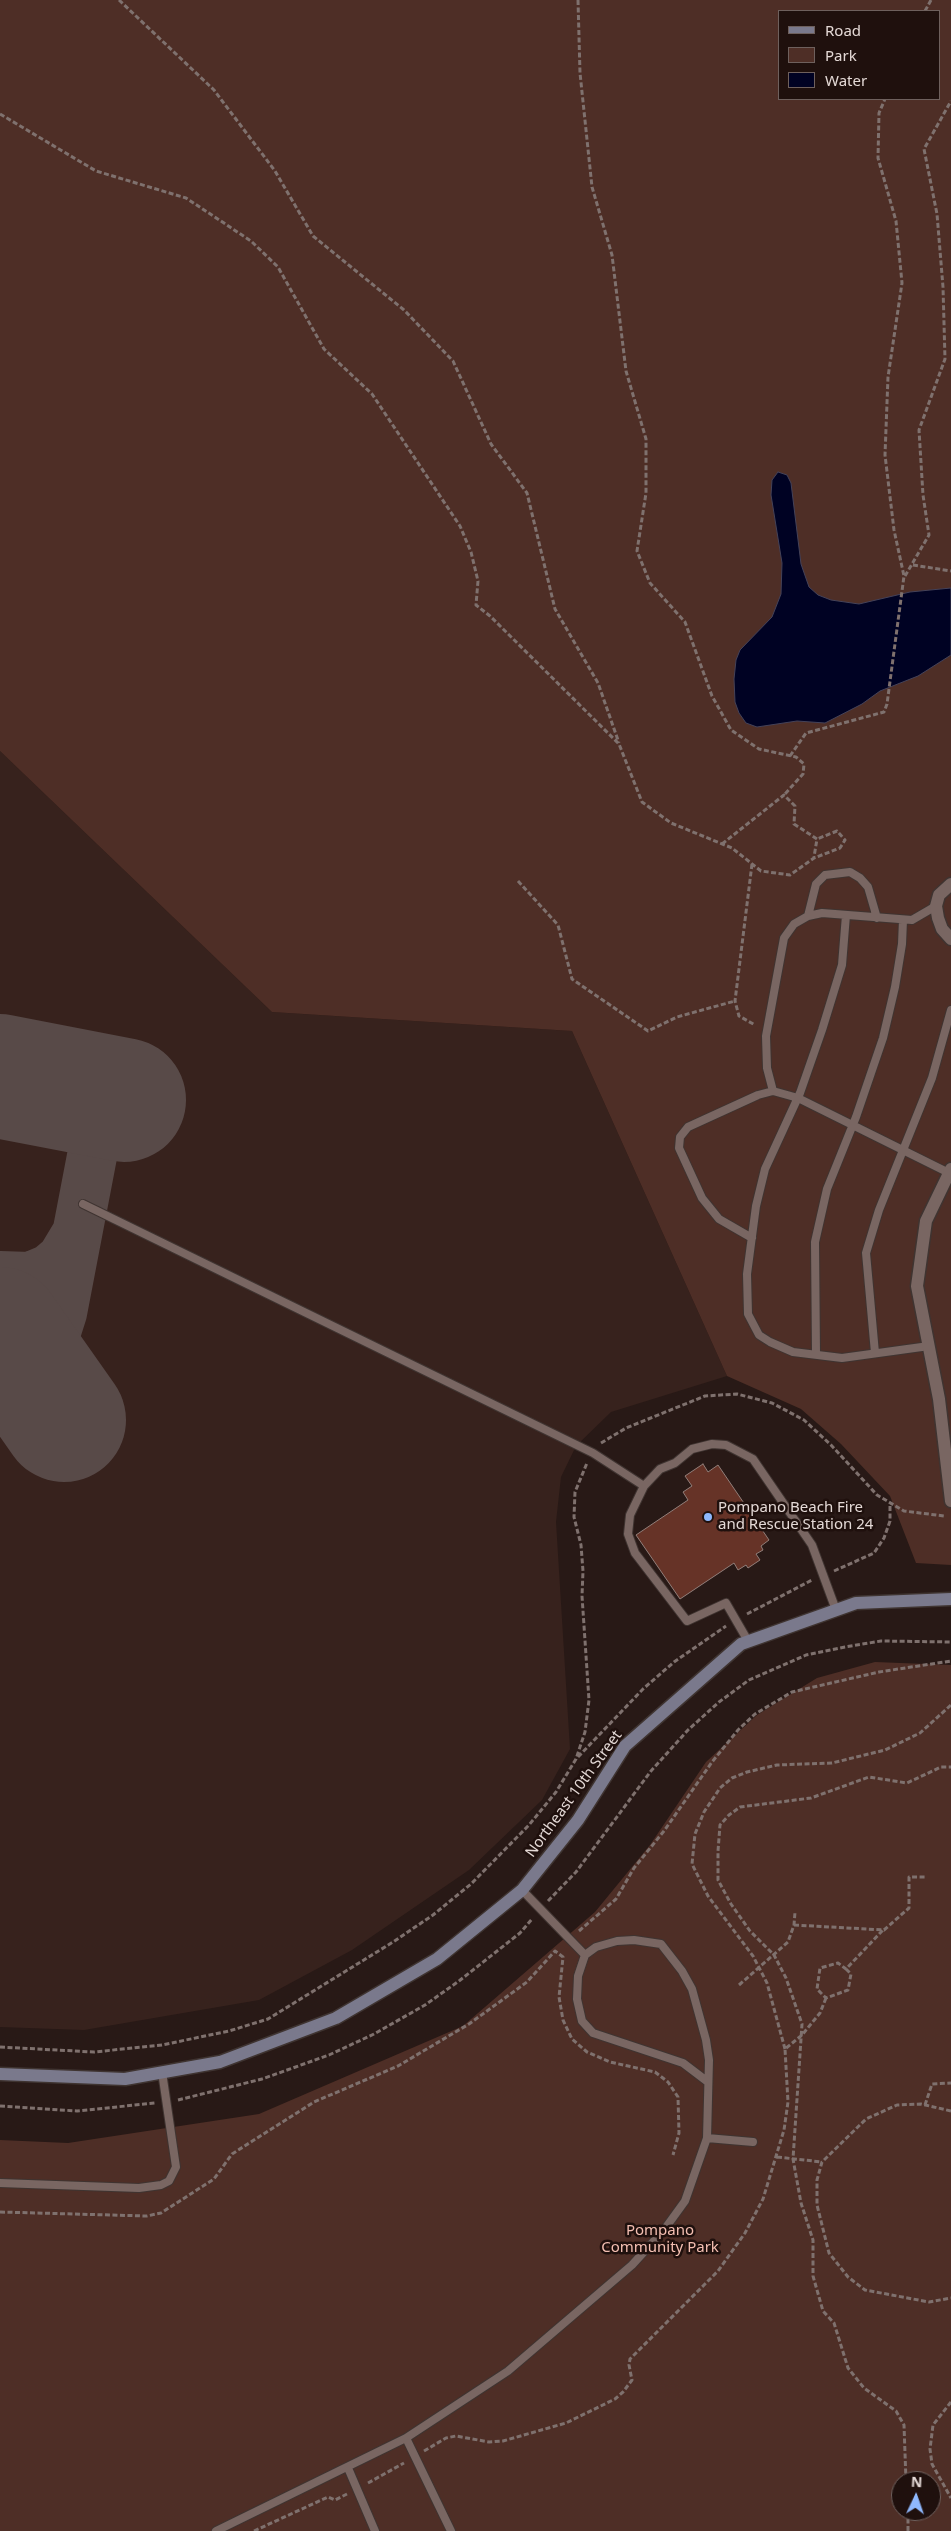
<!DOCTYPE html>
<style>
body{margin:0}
#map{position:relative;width:951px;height:2531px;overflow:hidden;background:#281916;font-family:"Noto Sans",sans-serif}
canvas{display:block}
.legend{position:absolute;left:778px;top:10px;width:162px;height:90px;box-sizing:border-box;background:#1f100d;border:1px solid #6e605d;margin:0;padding:6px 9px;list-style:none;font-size:15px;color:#e4d9d6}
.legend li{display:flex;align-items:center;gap:10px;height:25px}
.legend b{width:25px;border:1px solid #6e605d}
.north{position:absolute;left:891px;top:2471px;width:50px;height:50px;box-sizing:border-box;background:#1f100d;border:1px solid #6e605d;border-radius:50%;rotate:3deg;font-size:14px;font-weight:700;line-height:20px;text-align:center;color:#e4d9d6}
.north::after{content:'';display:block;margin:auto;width:18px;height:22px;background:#8fb8fd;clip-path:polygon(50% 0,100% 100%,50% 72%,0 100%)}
</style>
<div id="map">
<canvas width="951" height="2531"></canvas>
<ul class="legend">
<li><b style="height:6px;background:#7a798c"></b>Road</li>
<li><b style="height:14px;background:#4e2e26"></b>Park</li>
<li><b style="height:14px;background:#000223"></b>Water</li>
</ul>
<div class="north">N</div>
</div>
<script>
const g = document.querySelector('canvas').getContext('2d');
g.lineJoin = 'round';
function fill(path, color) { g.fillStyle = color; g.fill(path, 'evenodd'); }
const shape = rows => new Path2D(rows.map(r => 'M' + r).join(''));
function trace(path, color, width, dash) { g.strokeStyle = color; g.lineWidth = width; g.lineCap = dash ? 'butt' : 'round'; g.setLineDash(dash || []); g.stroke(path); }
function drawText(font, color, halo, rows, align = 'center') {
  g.font = font + ' "Noto Sans",sans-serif'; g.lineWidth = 5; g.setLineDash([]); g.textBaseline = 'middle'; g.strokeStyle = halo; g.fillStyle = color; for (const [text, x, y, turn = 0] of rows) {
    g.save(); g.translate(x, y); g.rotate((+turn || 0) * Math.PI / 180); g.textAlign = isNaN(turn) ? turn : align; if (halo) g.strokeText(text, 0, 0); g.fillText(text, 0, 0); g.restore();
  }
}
const built = shape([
 [0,751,272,1012,572,1031,727,1376,611,1412,576,1446,561,1477,556,1522,570,1749,542,1800,469,1870,352,1950,259,2000,84,2030,0,2027]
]);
const green = shape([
 [0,0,951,0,951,1565,916,1563,890,1496,841,1444,801,1409,727,1376,572,1031,272,1012,0,751],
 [780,11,940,11,940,99,780,99],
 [875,1662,951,1665,951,2531,0,2531,0,2140,68,2143,259,2114,463,2026,595,1912,650,1845,706,1762,757,1715,817,1678],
 [901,2481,931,2481,931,2511,901,2511]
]);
const water = shape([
 [778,472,787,475,791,483,801,564,809,587,818,595,831,600,859,604,910,592,951,588,951,655,918,676,880,691,862,704,825,723,797,721,757,727,746,723,739,713,735,702,734,679,736,660,740,650,772,617,781,594,782,563,771,495,772,480,778,472]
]);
const taxiway = shape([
 [0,1276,30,1277,49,1269,62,1258,77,1233],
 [0,1377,27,1367,44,1352,55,1335,62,1313,93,1151,93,1137,87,1120,64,1095,44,1084]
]);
const runway = shape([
 [0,1076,124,1100],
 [0,1329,64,1420]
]);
const building = shape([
 [703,1464,708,1472,718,1465,769,1540,761,1546,763,1550,756,1554,760,1560,748,1568,746,1565,738,1570,734,1563,680,1599,636,1535,688,1500,683,1492,692,1486,685,1476,703,1464]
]);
const path = shape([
 [119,0,214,90,275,171,313,236,404,310,453,361,491,444,527,493,555,609,598,683,619,743],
 [578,0,580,73,592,187,612,255,626,371,646,439,646,493,637,551,650,583,685,622,712,696,731,730,759,749,796,757,804,764,803,774,784,795],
 [925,11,931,0],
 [0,114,96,171,186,198,251,241,278,267,324,349,372,394,460,526,471,552,478,581,476,605,490,616,619,744,642,802,671,823,732,848,761,871,790,875,814,858,840,848,845,840,837,831,817,839],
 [913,565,951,571],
 [905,576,929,535,923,495,919,430,945,359,943,287,937,214,924,149,951,101],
 [790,756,806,733,884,712,887,704,904,576,894,530,885,455,888,377,902,283,896,221,878,158,879,113,885,99],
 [722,844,784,795,795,806,794,824,817,839,814,857],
 [752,864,735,1001,739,1016,755,1025],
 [518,881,558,925,572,979,648,1031,677,1017,735,1001],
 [601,1443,626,1428,705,1396,737,1394,772,1403,804,1420,831,1445,877,1495,904,1511,944,1516],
 [834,1571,874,1553,884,1538,890,1521,890,1503],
 [747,1614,812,1580],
 [578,1757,643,1689,674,1662,726,1626],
 [548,1901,576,1872,651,1771,688,1730,719,1702,749,1680,806,1655,845,1647,881,1641,951,1642],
 [794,1925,884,1930,909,1908,909,1877,927,1877],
 [579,1931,616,1899,634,1868,664,1831,712,1762,738,1730,755,1714,792,1692,879,1672,951,1661],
 [846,1969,851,1974,848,1990,826,1998,817,1989,820,1968,838,1963,846,1969,883,1930],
 [739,1985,788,1942,794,1925,795,1912],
 [0,2047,94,2052,162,2045,229,2031,268,2019,393,1942,433,1915,471,1884,529,1825,556,1792,576,1759,585,1732,589,1700,582,1596,583,1571,581,1545,574,1517,575,1492,587,1463],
 [785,2049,767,1983,753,1956,708,1896,692,1864,695,1834,704,1812,720,1788,732,1778,747,1772,777,1765,832,1763,885,1750,920,1733,951,1705],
 [178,2100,262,2079,329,2055,374,2034,425,2005,459,1981,520,1933,532,1919],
 [925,2105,932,2084,951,2083],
 [0,2106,77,2111,155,2103],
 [951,2111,921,2104,897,2105,866,2119,822,2162,817,2180,817,2205,829,2253,848,2277,865,2290,929,2302,951,2298],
 [777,2157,822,2162],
 [0,2212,147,2216,161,2213,214,2179,232,2154,314,2102,398,2066,469,2024,527,1982,555,1951,563,1957,559,1997,563,2020,572,2039,587,2052,610,2062,655,2072,668,2082,678,2097,679,2133,673,2155],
 [951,2402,933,2425,930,2449,932,2464,951,2498],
 [424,2451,446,2438,456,2436,489,2442,503,2441,566,2423,615,2399,623,2392,632,2380,629,2365,630,2359,718,2271,745,2233,763,2199,784,2130,788,2102,785,2049,802,2035,820,2013,826,1998],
 [906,2481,904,2425,896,2411,864,2388,848,2368,834,2323,823,2311,813,2276,813,2240,801,2203,793,2159,802,2024,786,1978,774,1955,750,1931,731,1904,718,1880,718,1851,720,1825,729,1815,740,1807,811,1798,869,1777,907,1783,941,1767,951,1767],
 [368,2483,404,2463],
 [254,2531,328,2497,335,2500,347,2494],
 [908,2531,908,2511]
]);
const lane = shape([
 [846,915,842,965,822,1030,800,1093,765,1169,756,1206,747,1274,748,1314,759,1335,770,1342,793,1352,842,1358,929,1346],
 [808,916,816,884,825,875,850,872,860,878,868,887,877,918],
 [773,1091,767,1068,766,1036,784,938,794,924,808,916,822,913,912,920,936,906],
 [83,1204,593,1453,644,1486],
 [752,1238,719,1219,702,1198,679,1148,680,1137,688,1127,758,1095,773,1091,798,1098,951,1174],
 [875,1353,866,1253,879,1210,932,1078,951,1010],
 [816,1354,815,1242,827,1189,856,1117,883,1038,895,987,902,944,903,920],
 [748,1641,726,1603,687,1621,635,1553,628,1534,630,1515,644,1486,660,1469,675,1463,692,1449,712,1444,726,1445,753,1459,812,1545,836,1610],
 [522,1890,585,1955],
 [707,2138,753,2142],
 [0,2183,139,2188,161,2185,169,2181,176,2167,162,2072],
 [406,2438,451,2531],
 [348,2468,375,2531],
 [216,2531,406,2438,508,2371,632,2265,664,2230,685,2201,707,2138,709,2060,706,2040,692,1989,682,1971,661,1944,634,1940,617,1941,596,1947,585,1955,578,1976,577,1999,582,2021,593,2033,683,2063,708,2082]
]);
const street = shape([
 [951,884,939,895,936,906,938,918,942,929,951,939],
 [951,1169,926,1221,917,1286,939,1399,951,1501]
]);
const secondary = shape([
 [0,2074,125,2079,220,2062,336,2018,437,1959,522,1890,578,1820,625,1746,741,1644,856,1603,951,1599]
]);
const markers = [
 [708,1517,5,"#8fb8fd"]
];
const poiNames = [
 ["Pompano Beach Fire",718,1508],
 ["and Rescue Station 24",718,1525]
];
const streetNames = [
 ["Northeast 10th Street",574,1794,-54]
];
const parkNames = [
 ["Pompano",660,2231],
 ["Community Park",660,2248]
];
fill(built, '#37221d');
fill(green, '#4e2e26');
fill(water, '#000223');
trace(water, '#444259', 1);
trace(taxiway, '#584a48', 50);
trace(runway, '#584a48', 124);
fill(building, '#663327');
trace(building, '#927f7a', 1);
trace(lane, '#3f3431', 10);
trace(street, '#3f3431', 15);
trace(secondary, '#3f3431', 15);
trace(path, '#7f716e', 3, [5, 2.5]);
trace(lane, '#796662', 8);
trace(street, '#796662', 12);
trace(secondary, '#7a798c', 12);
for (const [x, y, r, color] of markers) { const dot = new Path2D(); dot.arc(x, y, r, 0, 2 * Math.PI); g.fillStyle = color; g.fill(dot); trace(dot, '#1f100d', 2); }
drawText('15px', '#e4d9d6', '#1f100d', poiNames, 'left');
drawText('15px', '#e4d9d6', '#1f100d', streetNames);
drawText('15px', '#f4bfb2', '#1f100d', parkNames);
</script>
